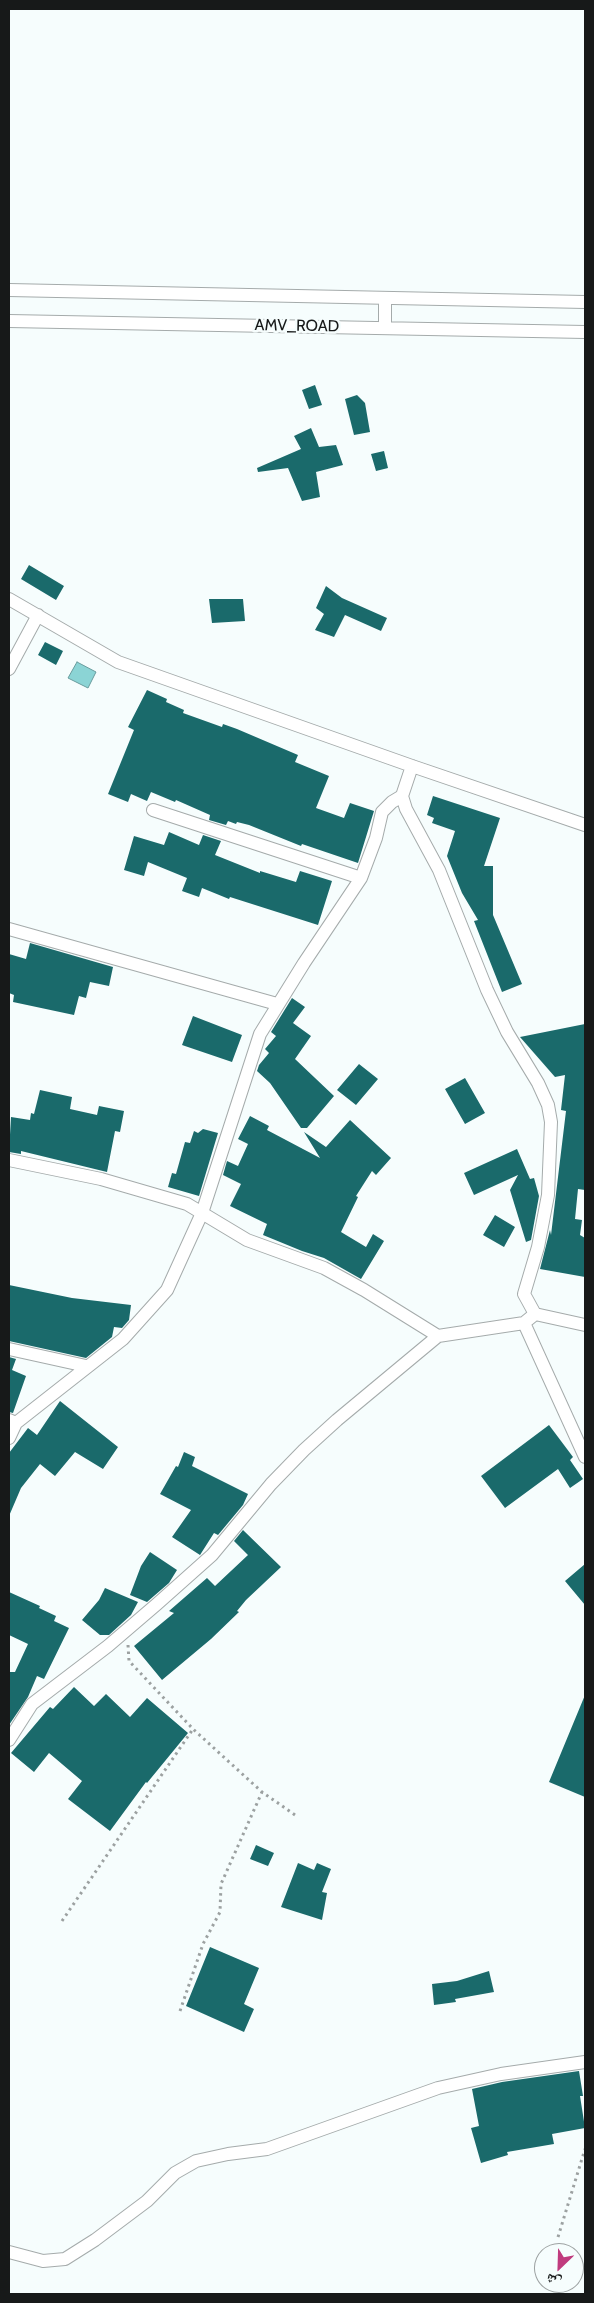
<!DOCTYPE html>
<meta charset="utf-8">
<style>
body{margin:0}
#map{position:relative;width:594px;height:2303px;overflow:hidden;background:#f6fdfd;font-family:Cabin,"Noto Naskh Arabic",sans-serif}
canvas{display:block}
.frame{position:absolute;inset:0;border:10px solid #171919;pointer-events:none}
.north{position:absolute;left:534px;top:2243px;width:50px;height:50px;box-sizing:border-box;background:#f6fdfd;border:1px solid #9da2a2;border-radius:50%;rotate:204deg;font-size:14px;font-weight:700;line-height:20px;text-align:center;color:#171919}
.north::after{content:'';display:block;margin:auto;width:18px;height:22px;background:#c03b7e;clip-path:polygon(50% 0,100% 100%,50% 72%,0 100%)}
</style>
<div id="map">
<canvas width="594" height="2303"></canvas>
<div class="frame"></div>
<div class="north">ش</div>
</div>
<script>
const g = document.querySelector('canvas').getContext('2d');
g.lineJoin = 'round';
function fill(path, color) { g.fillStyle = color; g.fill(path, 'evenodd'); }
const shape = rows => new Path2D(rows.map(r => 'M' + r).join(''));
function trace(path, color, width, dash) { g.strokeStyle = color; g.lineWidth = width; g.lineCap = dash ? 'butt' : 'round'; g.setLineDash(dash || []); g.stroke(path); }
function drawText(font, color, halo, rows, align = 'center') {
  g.font = font + ' Cabin,sans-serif'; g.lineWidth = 5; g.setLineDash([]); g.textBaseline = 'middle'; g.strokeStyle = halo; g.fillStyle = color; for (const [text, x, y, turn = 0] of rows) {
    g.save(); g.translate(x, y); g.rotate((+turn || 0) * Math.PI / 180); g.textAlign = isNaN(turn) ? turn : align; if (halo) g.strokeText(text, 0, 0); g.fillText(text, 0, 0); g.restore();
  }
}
const water = shape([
 [77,662,96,672,88,688,68,678,77,662]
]);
const building = shape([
 [315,385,322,405,309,409,302,390],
 [357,395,365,403,370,432,354,435,345,399],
 [311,428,319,447,336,445,343,465,316,472,320,497,302,501,288,468,258,472,257,468,301,449,294,436],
 [384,451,388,468,376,471,371,454],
 [29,565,64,586,56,600,21,579],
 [326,586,342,598,387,618,381,631,345,615,334,637,315,630,324,614,316,608],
 [209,599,243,599,245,621,212,623],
 [45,642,63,651,56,665,38,655],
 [147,690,167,699,166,702,184,710,183,713,222,727,223,724,237,729,298,755,295,762,329,776,316,808,344,818,350,803,374,811,358,863,302,844,301,846,249,825,237,822,236,824,228,821,226,825,209,820,210,815,176,800,175,802,151,792,147,801,131,794,128,802,108,794,134,730,128,727],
 [433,796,500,818,484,866,493,866,493,915,522,984,502,992,474,921,478,920,462,893,447,856,455,831,432,823,434,818,427,815],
 [169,832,199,845,203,835,221,841,215,855,260,873,260,871,296,882,300,871,332,881,318,925,230,897,229,899,202,888,199,897,182,891,187,878,148,862,144,876,124,870,134,836,164,845],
 [30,943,113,967,109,986,90,982,86,998,79,996,74,1015,13,1002,14,995,9,993,9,954,26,959],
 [292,998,305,1007,293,1023,311,1036,295,1059,334,1096,307,1128,301,1128,270,1083,257,1071,259,1065,269,1053,265,1049,276,1036,271,1032],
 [193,1016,242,1035,232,1062,182,1045],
 [585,1024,585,1190,578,1189,575,1219,582,1220,580,1235,585,1238,585,1277,540,1269,550,1230,551,1235,566,1111,561,1110,565,1075,555,1077,520,1037],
 [359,1064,378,1079,356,1105,337,1090],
 [465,1078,485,1113,465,1124,445,1089],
 [40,1090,72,1097,70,1109,97,1115,99,1106,124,1111,120,1132,115,1131,107,1172,21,1151,21,1154,9,1152,11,1117,30,1120,31,1113,34,1114],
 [250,1116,269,1126,267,1130,320,1158,304,1132,326,1147,350,1120,391,1158,376,1175,372,1171,356,1196,358,1197,341,1232,366,1247,373,1234,384,1241,361,1279,324,1258,302,1251,263,1235,267,1224,230,1206,241,1184,223,1175,227,1161,238,1166,248,1144,238,1139],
 [203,1129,218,1133,199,1196,168,1187,172,1173,176,1174,185,1142,190,1143,194,1131,198,1133],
 [517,1149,530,1179,534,1178,539,1196,531,1240,526,1242,510,1190,518,1175,474,1195,464,1173],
 [495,1215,515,1227,504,1247,483,1235],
 [9,1285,72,1298,131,1305,129,1320,122,1328,114,1327,112,1337,86,1358,9,1341],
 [9,1357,16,1359,12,1370,26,1376,13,1413,9,1412],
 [60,1401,118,1447,103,1469,75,1452,55,1476,40,1464,21,1488,9,1516,9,1453,28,1428,37,1435],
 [549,1425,573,1457,570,1460,583,1479,570,1488,558,1469,505,1508,481,1476],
 [184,1452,195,1457,192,1466,248,1494,243,1505,218,1535,214,1533,200,1555,172,1537,191,1510,160,1494,176,1466,178,1467],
 [243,1530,281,1567,246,1600,237,1611,239,1612,211,1639,162,1680,134,1646,174,1613,169,1611,207,1578,215,1586,248,1555,234,1541],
 [150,1552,177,1570,169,1583,147,1602,130,1595,141,1566],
 [585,1564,585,1605,565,1581],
 [105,1588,138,1602,131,1615,109,1635,100,1635,82,1620,99,1600],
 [9,1592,40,1606,39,1608,56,1616,54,1621,69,1628,44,1679,37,1676,28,1697,9,1725,9,1672,15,1672,28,1644,9,1635],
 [74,1687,94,1706,106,1694,130,1717,147,1698,188,1733,147,1783,146,1782,110,1831,68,1799,82,1781,49,1753,34,1772,11,1753,50,1707,53,1709],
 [585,1695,585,1797,549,1782],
 [256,1845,274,1853,268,1866,250,1859],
 [298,1863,314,1870,317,1863,331,1869,322,1892,327,1893,322,1920,281,1907],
 [210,1947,259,1968,244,2004,254,2009,244,2032,186,2006],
 [489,1971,494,1992,455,1999,456,2002,434,2005,432,1984,457,1981],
 [579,2071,583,2096,580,2096,585,2128,552,2134,554,2144,507,2152,508,2155,481,2163,471,2128,479,2126,472,2089,502,2082]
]);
const path = shape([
 [128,1645,129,1661,193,1729,262,1792,298,1817],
 [62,1921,193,1729],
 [180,2011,203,1944,220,1912,221,1884,262,1792],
 [558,2237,585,2149]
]);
const minor = shape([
 [9,290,585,302],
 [385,298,385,327],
 [9,321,585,332],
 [9,599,118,662,412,766,585,825],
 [9,669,38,615],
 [412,766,402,796,406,809,439,870,487,990,507,1032,538,1083,548,1105,551,1122,548,1195,538,1247,524,1294,535,1314],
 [153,810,361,878],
 [9,929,277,1004],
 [9,1160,101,1179,187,1204,247,1240,324,1268,364,1290,438,1336,524,1323],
 [585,1325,535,1314,524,1323,585,1457],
 [9,1349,86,1366],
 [16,1423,123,1339,167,1290,202,1213,260,1034,304,963,361,878,376,838,382,812,392,802,402,796],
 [9,1438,16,1423,9,1420],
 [9,1740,32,1704,108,1646,157,1604,212,1555,271,1484,304,1450,337,1420,438,1336],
 [9,2252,43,2261,65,2259,95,2240,147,2201,175,2173,196,2161,228,2154,267,2149,438,2088,501,2074,585,2062]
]);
const streetNames = [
 ["AMV_ROAD",297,326,1]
];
fill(water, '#8bd4d5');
trace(water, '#689c9d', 1);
fill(building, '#1a6a6b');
trace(minor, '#a5abab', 14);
trace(path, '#9ca1a1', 3, [2.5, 4]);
trace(minor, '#fff', 12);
drawText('16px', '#171919', '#f6fdfd', streetNames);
</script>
